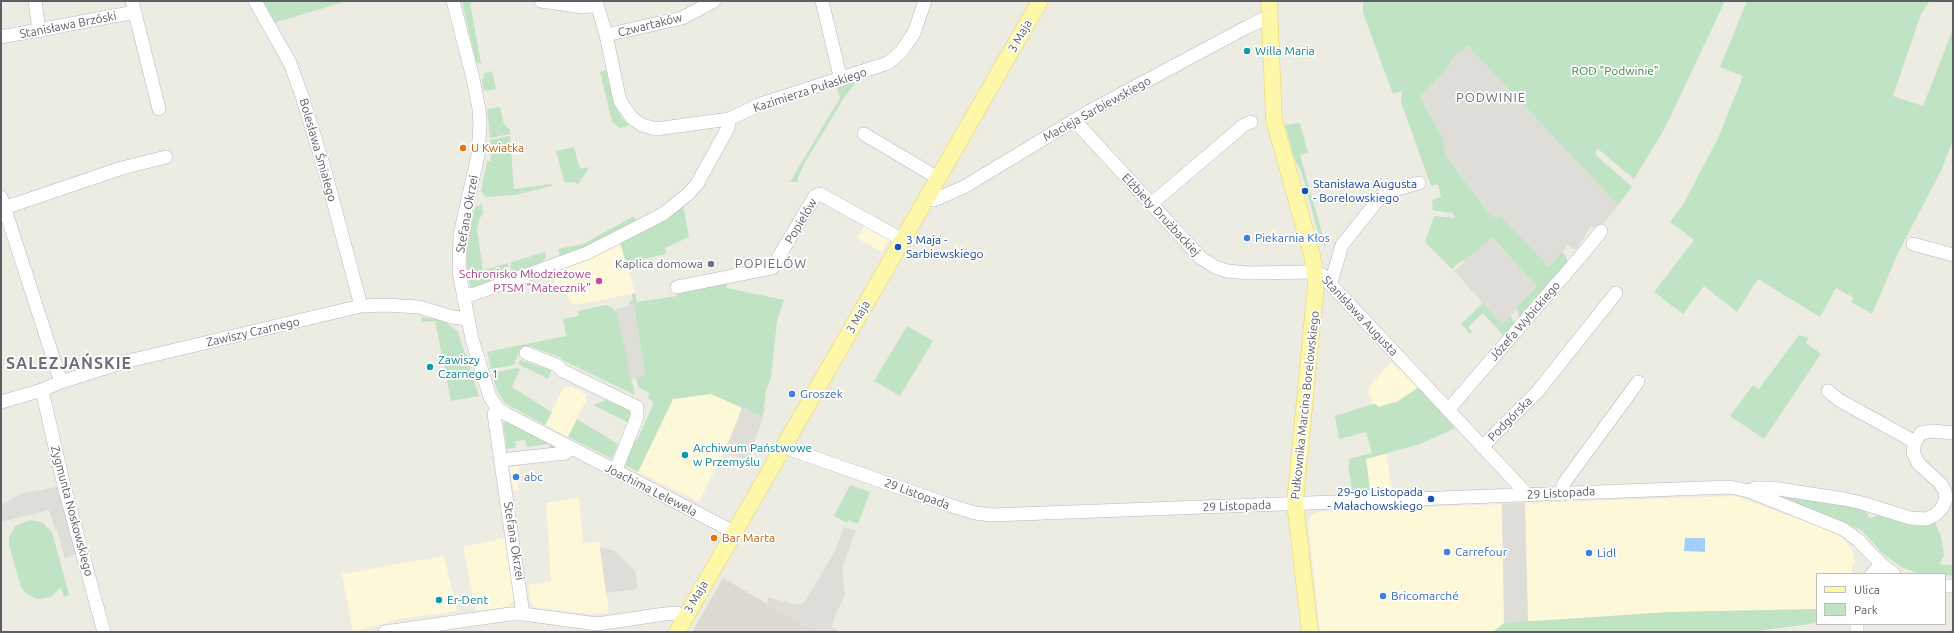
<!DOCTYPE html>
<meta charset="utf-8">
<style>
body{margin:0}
#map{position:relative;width:1954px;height:633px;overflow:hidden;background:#edece3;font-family:Ubuntu,sans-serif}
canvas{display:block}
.frame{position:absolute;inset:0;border:2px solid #5b5e63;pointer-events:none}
.legend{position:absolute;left:1816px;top:573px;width:130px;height:52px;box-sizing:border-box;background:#fff;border:1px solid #bdbfc1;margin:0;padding:5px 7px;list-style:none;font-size:12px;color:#5b5e63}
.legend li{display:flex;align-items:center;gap:8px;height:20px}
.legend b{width:20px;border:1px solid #bdbfc1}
</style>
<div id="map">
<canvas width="1954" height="633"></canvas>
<div class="frame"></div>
<ul class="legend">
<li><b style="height:5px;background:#fcf7a9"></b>Ulica</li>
<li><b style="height:11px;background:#c0e4c3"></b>Park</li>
</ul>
</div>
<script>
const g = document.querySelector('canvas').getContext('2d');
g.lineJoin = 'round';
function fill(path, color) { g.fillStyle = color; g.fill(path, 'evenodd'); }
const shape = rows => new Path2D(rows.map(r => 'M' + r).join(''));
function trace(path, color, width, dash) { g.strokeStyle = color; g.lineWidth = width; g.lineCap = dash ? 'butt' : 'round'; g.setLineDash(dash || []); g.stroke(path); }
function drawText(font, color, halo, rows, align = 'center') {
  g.font = font + ' Ubuntu,sans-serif'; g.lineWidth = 3.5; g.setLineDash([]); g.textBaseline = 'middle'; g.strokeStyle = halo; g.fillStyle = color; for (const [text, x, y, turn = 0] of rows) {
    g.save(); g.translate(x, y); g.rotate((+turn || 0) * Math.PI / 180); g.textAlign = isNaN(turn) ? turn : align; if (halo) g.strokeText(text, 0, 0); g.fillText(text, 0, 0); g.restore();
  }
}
const commercial = shape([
 [865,225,890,239,882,252,857,238],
 [620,242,635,293,576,305,570,303,566,289,557,291,552,270],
 [1391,362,1419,387,1395,404,1394,402,1378,407,1376,404,1373,404,1367,389],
 [567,386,583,391,582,393,584,394,587,393,585,397,587,398,568,437,545,425,564,387],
 [711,394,742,408,730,439,699,502,638,472,673,399],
 [1386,454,1392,489,1370,490,1365,459],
 [519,466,521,483,518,483,518,490,514,491,510,468],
 [1735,496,1834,532,1842,537,1853,551,1855,564,1852,566,1852,574,1817,574,1817,609,1670,612,1528,623,1525,503],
 [579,497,583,543,599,542,609,613,591,614,538,608,534,607,531,602,528,585,551,581,546,503],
 [1502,504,1504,623,1493,632,1320,632,1308,523,1311,516,1316,512],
 [506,538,514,600,507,607,476,611,463,547],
 [444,556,457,611,399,619,353,632,342,574]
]);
const industrial = shape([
 [1468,46,1618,205,1598,231,1591,226,1577,249,1573,249,1568,245,1549,267,1501,216,1492,217,1447,158,1442,137,1420,97,1446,70,1452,58],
 [1491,237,1537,287,1516,307,1516,311,1502,324,1454,271],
 [634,304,645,377,631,379,615,310,619,308],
 [742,408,763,417,748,461,723,451,730,439],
 [64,486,82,552,65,558,57,530,55,529,49,510,1,522,1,505,23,493],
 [1525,503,1528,623,1504,623,1502,504],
 [844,527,856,530,842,568,845,596,835,615,832,628,838,630,837,632,817,632,768,604,767,600,769,597,793,604,800,604,805,602,835,551],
 [600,547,615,551,635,571,638,589,606,593]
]);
const education = shape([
 [723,578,787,615,817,632,692,632]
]);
const green = shape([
 [260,1,347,1,274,23],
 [462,1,470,1,481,64,476,62],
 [1363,1,1725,1,1665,128,1634,179,1597,148,1596,155,1632,187,1618,205,1468,46,1452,58,1446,70,1420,97,1442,137,1447,158,1492,217,1501,216,1549,267,1562,252,1566,256,1568,265,1520,318,1516,307,1537,287,1492,237,1465,261,1463,260,1452,269,1425,242,1434,216,1456,218,1451,212,1450,213,1433,210,1432,200,1441,197,1438,184,1431,186,1401,102,1402,91,1393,94,1363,13],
 [1747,1,1930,1,1921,14,1893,96,1923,106,1953,29,1953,140,1942,169,1899,251,1872,314,1851,302,1854,298,1836,288,1820,317,1758,279,1737,312,1704,286,1683,314,1654,292,1694,240,1670,222,1684,203,1718,138,1741,81,1742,76,1720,67],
 [606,70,615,106,622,118,629,125,626,127,619,128,612,121,600,72],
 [492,71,496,89,484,91,482,80,484,76,483,74],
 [858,79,844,98,805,162,798,177,798,182,790,182,840,98,837,87],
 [500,107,504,124,510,129,510,134,490,138,487,109],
 [1300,123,1308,152,1300,155,1326,247,1320,241,1305,184,1301,171,1294,158,1285,125],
 [510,136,514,189,552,184,552,186,515,195,485,197,481,191,487,161,490,161,491,155,489,154,490,140],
 [574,147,580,169,588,167,588,170,578,184,575,182,566,183,564,181,556,151],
 [482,204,483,213,479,220,477,230,483,270,508,263,508,279,471,289,467,271,467,241,475,207],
 [683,205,689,237,665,248,666,254,626,263,620,242],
 [634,216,635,220,638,219,634,226,561,260,558,249,583,244],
 [545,252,546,257,539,267,510,278,511,262],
 [725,280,727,288,784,300,777,321,771,377,766,391,763,417,711,394,673,399,638,472,625,465,634,438,637,440,654,403,648,398,649,393,638,387,636,378,645,376,634,304,628,305,633,299,632,294,635,293,637,302,643,301,677,296,676,292],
 [1483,303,1502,324,1510,316,1514,321,1515,324,1505,337,1483,313,1468,327,1472,331,1470,334,1461,324],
 [606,305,613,308,617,314,635,395,562,360,562,358,529,346,525,346,523,350,520,349,514,365,491,369,487,352,566,336,563,319,579,316,578,311],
 [421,317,437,319,447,323,458,332,479,396,451,401,435,321,422,322],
 [907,326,933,341,900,396,874,381],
 [1799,335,1809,338,1806,343,1821,354,1764,439,1730,416,1753,385,1759,389],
 [520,360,547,369,548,365,553,366,548,379,518,364],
 [517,368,520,369,512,387,552,412,545,425,510,406,504,402,497,390,492,373],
 [1419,387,1455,428,1420,444,1366,459,1370,490,1352,490,1348,465,1350,464,1349,459,1372,453,1366,432,1339,439,1335,416,1373,404,1376,404,1378,407,1395,402,1395,403],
 [606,400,611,400,627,408,632,415,631,424,593,405],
 [577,419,618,444,612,459,568,437],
 [507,421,554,446,554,448,550,450,549,444,527,447,525,440,515,441,516,448,507,449,503,424],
 [850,485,870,492,858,524,848,520,847,523,834,516],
 [1771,494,1864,508,1870,518,1876,516,1878,513,1916,526,1921,526,1935,522,1941,536,1944,556,1940,563,1942,565,1953,565,1953,576,1921,574,1903,568,1883,554,1861,530],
 [30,520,43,523,52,532,69,595,64,597,61,587,51,597,37,599,27,594,21,587,9,545,9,538,15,526],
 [1817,609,1817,623,1757,631,1493,632,1504,623,1670,612]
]);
const water = shape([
 [1685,538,1705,538,1705,552,1684,551]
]);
const minor = shape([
 [35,1,39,31],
 [132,1,159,109],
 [255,1,290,63,303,99,325,171,361,306],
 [453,1,472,74,479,109,480,124,478,155,460,235,459,272,472,339,490,397,497,408,506,414,734,532],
 [541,1,583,7,597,5],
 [596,1,606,35,620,101,632,118,642,125,656,129,729,119],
 [822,1,841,80],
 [606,35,682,18,714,1],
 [1,37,135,12],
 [1074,120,1201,258,1215,267,1227,271,1248,273,1316,272,1321,274,1525,492,1526,495],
 [864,134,938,178],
 [928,196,934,200,964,187,1088,112,1247,27,1264,19,1270,18],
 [1,197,61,382],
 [1151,204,1244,125,1251,122],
 [1,209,122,168,166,157],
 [1913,244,1953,255],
 [1329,281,1333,276,1342,245,1382,195,1390,191,1419,183],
 [677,287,772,268,815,196,820,194,903,240],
 [463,296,474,294,587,253,663,214,688,194,697,184,728,128,729,119,761,104,888,63,901,52,914,33,925,1],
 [526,353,556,365,563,371,637,407,637,417,615,472],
 [42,390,64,486,104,632],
 [1828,391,1839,400,1915,442],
 [1,402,42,390,61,382,124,362,361,306,385,305,419,307,452,317,468,319],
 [497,408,494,414,523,614],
 [1448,410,1586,250,1601,231],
 [784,447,952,506,975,513,992,515,1730,487,1749,491,1843,529,1858,540,1881,564,1894,574],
 [1482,447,1538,391,1616,293],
 [501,460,566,453,569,448],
 [1749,491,1756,488,1772,488,1844,499,1862,503,1910,518,1926,519,1935,515,1942,508,1946,499,1945,491,1940,483,1918,463,1913,452,1915,442,1921,433,1932,431,1953,433],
 [1561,494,1564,483,1638,382],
 [1872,574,1881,564],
 [1945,586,1953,586],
 [385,632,510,614,523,614,597,624,665,614,677,613,685,617],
 [1857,632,1857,624]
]);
const major = shape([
 [1269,1,1274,120,1312,255,1316,283,1295,503,1310,632],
 [677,632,1040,1]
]);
const markers = [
 [1247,51,4,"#0f9aa8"],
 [463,148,4,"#e8710a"],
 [1305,191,4,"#1a4fb4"],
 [1247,238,4,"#3f7fe0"],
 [898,247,4,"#1a4fb4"],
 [711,264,4,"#6b7280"],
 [599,281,4,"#d1479c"],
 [430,367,4,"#0f9aa8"],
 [792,394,4,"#3f7fe0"],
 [685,455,4,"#0f9aa8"],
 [516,477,4,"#3f7fe0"],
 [1431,499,4,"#1a4fb4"],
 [714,538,4,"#e8710a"],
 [1447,552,4,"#3f7fe0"],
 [1589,553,4,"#3f7fe0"],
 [1383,596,4,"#3f7fe0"],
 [439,600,4,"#0f9aa8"]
];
const streetNames = [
 ["Stanisława Brzóski",68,25,-11],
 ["Czwartaków",650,25,-14],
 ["3 Maja",1020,36,-60],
 ["Kazimierza Pułaskiego",810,90,-18],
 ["Macieja Sarbiewskiego",1097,109,-29],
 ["Bolesława Śmiałego",318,150,74],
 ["Stefana Okrzei",467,214,-80],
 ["Elżbiety Drużbackiej",1161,215,47],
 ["Popielów",801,221,-59],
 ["Stanisława Augusta",1360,316,47],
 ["3 Maja",858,317,-60],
 ["Józefa Wybickiego",1525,321,-49],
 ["Zawiszy Czarnego",253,332,-13],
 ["Pułkownika Marcina Borelowskiego",1305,405,-84],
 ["Podgórska",1510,419,-45],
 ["Joachima Lelewela",651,490,27],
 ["29 Listopada",1561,493,-3],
 ["29 Listopada",917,494,20],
 ["29 Listopada",1237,506,-2],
 ["Zygmunta Noskowskiego",72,511,75],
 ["Stefana Okrzei",514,541,81],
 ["3 Maja",696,597,-60]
];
const cultureNames = [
 ["Willa Maria",1255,51],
 ["Zawiszy",438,360],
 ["Czarnego 1",438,374],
 ["Archiwum Państwowe",693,448],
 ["w Przemyślu",693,462],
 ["Er-Dent",447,600]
];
const parkNames = [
 ["ROD \"Podwinie\"",1615,71]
];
const foodNames = [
 ["U Kwiatka",471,148],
 ["Bar Marta",722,538]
];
const transitNames = [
 ["Stanisława Augusta",1313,184],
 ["- Borelowskiego",1313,198],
 ["3 Maja -",906,240],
 ["Sarbiewskiego",906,254],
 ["29-go Listopada",1423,492,"right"],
 ["- Małachowskiego",1423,506,"right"]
];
const shopNames = [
 ["Piekarnia Kłos",1255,238],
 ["Groszek",800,394],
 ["abc",524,477],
 ["Carrefour",1455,552],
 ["Lidl",1597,553],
 ["Bricomarché",1391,596]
];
const worshipNames = [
 ["Kaplica domowa",703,264]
];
const hotelNames = [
 ["Schronisko Młodzieżowe",591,274],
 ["PTSM \"Matecznik\"",591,288]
];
const neighbourhoodNames = [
 ["PODWINIE",1491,98],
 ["POPIELÓW",771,264]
];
const districtNames = [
 ["SALEZJAŃSKIE",69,364]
];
fill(commercial, '#fcf8d8');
fill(industrial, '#dfddd7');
fill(education, '#dddbd1');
fill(green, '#c0e4c3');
fill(water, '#a4cdfb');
trace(minor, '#b5b8bd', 14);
trace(major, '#ecd25d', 17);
trace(minor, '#fff', 13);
trace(major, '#fcf7a9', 16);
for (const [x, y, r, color] of markers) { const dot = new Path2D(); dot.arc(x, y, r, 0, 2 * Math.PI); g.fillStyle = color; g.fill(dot); trace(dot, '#fff', 1.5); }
drawText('12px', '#5b5e63', '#fff', streetNames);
drawText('12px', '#0d838f', '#fff', cultureNames, 'left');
drawText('12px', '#388444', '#fff', parkNames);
drawText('12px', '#c56008', '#fff', foodNames, 'left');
drawText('12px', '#164399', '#fff', transitNames, 'left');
drawText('12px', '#366cbe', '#fff', shopNames, 'left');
drawText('12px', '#5b616d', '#fff', worshipNames, 'right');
drawText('12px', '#b23c85', '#fff', hotelNames, 'right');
g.letterSpacing = '1px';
drawText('13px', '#6c6f75', '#fff', neighbourhoodNames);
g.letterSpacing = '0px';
g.letterSpacing = '1px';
drawText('bold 16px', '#6c6f75', '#fff', districtNames);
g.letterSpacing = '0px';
</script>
